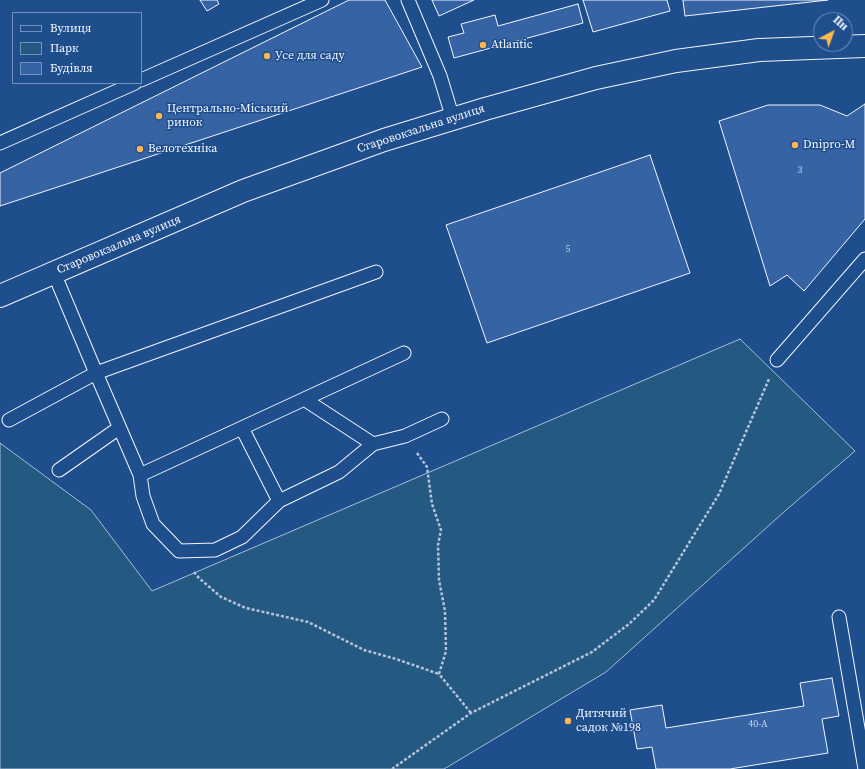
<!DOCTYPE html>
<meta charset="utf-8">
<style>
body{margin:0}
#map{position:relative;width:865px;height:769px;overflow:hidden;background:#1f4e8c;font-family:"Source Serif 4",serif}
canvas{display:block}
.legend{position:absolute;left:12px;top:12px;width:130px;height:72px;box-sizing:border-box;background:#1f4e8c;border:1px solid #7391ba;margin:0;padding:5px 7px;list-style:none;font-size:12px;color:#f2f6ff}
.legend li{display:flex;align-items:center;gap:8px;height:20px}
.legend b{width:20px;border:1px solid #7391ba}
.north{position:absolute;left:813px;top:12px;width:40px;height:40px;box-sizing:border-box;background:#1f4e8c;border:1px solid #7391ba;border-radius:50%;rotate:41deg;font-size:11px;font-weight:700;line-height:16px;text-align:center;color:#f2f6ff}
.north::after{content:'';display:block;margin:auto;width:14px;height:18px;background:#ffb74d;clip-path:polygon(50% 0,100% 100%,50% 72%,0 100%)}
</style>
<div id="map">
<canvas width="865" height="769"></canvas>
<ul class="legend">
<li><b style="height:5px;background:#1f4e8c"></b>Вулиця</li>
<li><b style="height:11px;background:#245a82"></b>Парк</li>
<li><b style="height:11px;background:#3563a3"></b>Будівля</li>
</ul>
<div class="north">Пн</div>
</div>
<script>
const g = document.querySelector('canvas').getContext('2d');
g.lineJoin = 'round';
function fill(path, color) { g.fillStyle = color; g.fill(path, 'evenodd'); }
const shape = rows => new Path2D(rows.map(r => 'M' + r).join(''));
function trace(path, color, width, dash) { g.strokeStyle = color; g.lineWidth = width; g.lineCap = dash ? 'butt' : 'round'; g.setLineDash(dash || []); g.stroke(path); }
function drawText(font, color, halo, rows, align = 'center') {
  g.font = font + ' "Source Serif 4",serif'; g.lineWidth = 3; g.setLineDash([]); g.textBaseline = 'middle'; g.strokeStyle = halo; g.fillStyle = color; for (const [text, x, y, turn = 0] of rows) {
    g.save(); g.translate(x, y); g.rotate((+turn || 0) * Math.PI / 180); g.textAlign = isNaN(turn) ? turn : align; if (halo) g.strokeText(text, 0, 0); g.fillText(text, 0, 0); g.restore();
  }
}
const green = shape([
 [740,339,855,451,785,511,606,672,444,769,0,769,0,443,91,510,152,591,740,339]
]);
const building = shape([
 [200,0,217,0,219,4,207,11,200,0],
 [349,0,385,0,422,67,0,206,0,173,349,0],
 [432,0,474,0,439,16,432,0],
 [583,0,667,0,670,11,593,32,583,0],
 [683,0,828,0,685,16,683,0],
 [578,4,583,23,454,58,448,37,464,33,461,24,495,15,498,26,578,4],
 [865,104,865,219,804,291,787,275,770,286,719,121,768,105,820,105,847,116,865,104],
 [650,155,690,273,487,343,446,225,650,155],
 [832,678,839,716,822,719,828,753,730,769,656,769,652,747,637,749,630,710,662,705,666,728,804,706,800,683,832,678]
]);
const path = shape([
 [417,453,427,467,432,504,441,530,438,545,439,580,445,611,446,651,439,674,471,713],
 [194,572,199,578,221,597,246,608,308,622,364,650,396,659,439,674],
 [392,769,471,713,592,652,629,624,654,600,719,494,769,379]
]);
const service = shape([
 [408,0,440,76,453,119],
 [141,80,322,0],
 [0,143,135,83],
 [54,273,96,373,376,272],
 [777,360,865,259],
 [304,399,373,444,405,436,442,419],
 [9,420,96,373,140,475,404,353],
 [242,428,279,501],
 [59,470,119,428],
 [140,475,143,496,153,524,179,551,215,550,242,537,279,501,339,472,373,444],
 [839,617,865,769]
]);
const primary = shape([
 [0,296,243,191,384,140,485,109,596,78,676,61,759,50,865,46]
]);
const markers = [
 [483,45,4,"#ffb74d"],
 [267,56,4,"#ffb74d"],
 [159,116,4,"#ffb74d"],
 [795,145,4,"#ffb74d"],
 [140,149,4,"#ffb74d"],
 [568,721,4,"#ffb74d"]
];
const numberNames = [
 ["3",800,170],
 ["5",568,249],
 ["40-А",758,724]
];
const poiNames = [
 ["Atlantic",491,45],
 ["Усе для саду",275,56],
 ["Центрально-Міський",167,109],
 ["ринок",167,123],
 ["Dnipro-M",803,145],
 ["Велотехніка",148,149],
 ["Дитячий",576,714],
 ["садок №198",576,728]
];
const streetNames = [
 ["Старовокзальна вулиця",421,129,-18],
 ["Старовокзальна вулиця",119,245,-23]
];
fill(green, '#245a82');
trace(green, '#a8bbd7', 1);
fill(building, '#3563a3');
trace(building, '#f2f6ff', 1);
trace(service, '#f2f6ff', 15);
trace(primary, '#f2f6ff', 24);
trace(path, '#b3c4dc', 2.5, [3, 2]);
trace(service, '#1f4e8c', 13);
trace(primary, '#1f4e8c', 22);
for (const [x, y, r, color] of markers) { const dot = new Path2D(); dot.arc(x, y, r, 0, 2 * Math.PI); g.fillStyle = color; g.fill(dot); trace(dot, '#1f4e8c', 1.5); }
drawText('10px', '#c3d1e8', null, numberNames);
drawText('12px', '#f2f6ff', '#1f4e8c', poiNames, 'left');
drawText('12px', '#f2f6ff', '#1f4e8c', streetNames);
</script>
